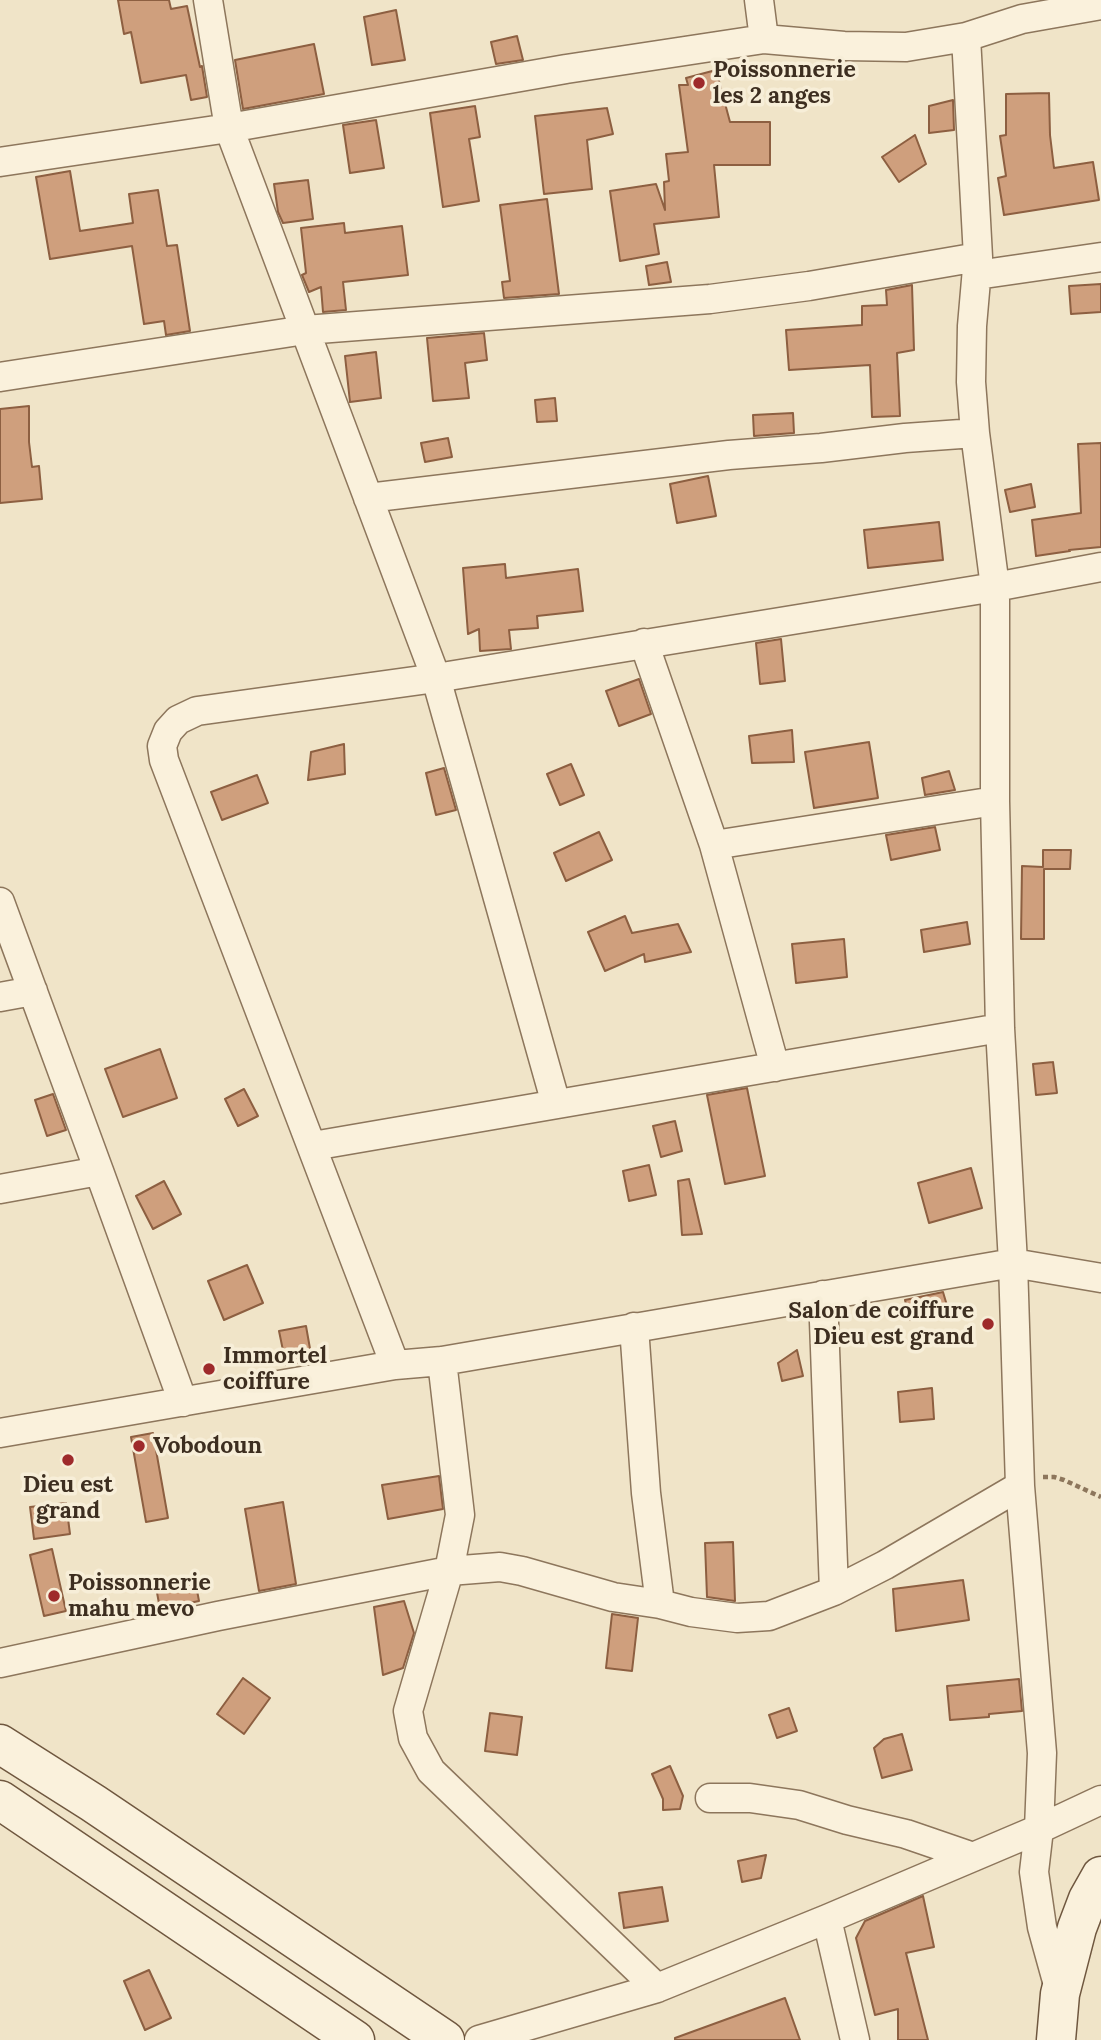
<!DOCTYPE html>
<style>
body{margin:0}
canvas{display:block;background:#f0e4c8}
</style>
<canvas width="1101" height="2040"></canvas>
<script>
const g = document.querySelector('canvas').getContext('2d');
g.lineJoin = 'round';
function fill(path, color) { g.fillStyle = color; g.fill(path, 'evenodd'); }
const shape = rows => new Path2D(rows.map(r => 'M' + r).join(''));
function trace(path, color, width, dash) { g.strokeStyle = color; g.lineWidth = width; g.lineCap = dash ? 'butt' : 'round'; g.setLineDash(dash || []); g.stroke(path); }
function drawText(font, color, halo, rows, align = 'center') {
  g.font = font + ' Lora,serif'; g.lineWidth = 7; g.setLineDash([]); g.textBaseline = 'middle'; g.strokeStyle = halo; g.fillStyle = color; for (const [text, x, y, turn = 0] of rows) {
    g.save(); g.translate(x, y); g.rotate((+turn || 0) * Math.PI / 180); g.textAlign = isNaN(turn) ? turn : align; if (halo) g.strokeText(text, 0, 0); g.fillText(text, 0, 0); g.restore();
  }
}
const building = shape([
 [118,0,169,0,171,9,187,6,200,67,202,66,207,97,191,100,186,75,141,83,131,32,124,34,118,0],
 [396,10,405,60,372,65,364,17,396,10],
 [517,36,523,60,496,64,491,42,517,36],
 [314,44,324,94,243,109,235,60,314,44],
 [716,70,730,122,770,122,770,165,714,165,719,217,654,224,659,254,620,261,610,191,656,184,665,210,664,182,669,181,666,154,688,152,679,85,688,85,686,78,716,70],
 [1049,93,1050,135,1054,168,1093,162,1099,200,1004,215,998,178,1006,176,1000,136,1006,135,1006,94,1049,93],
 [953,100,954,130,929,133,929,106,953,100],
 [475,106,480,137,469,139,479,201,443,207,430,113,475,106],
 [607,108,613,134,587,140,592,189,544,194,535,116,607,108],
 [376,120,384,168,350,173,343,125,376,120],
 [915,135,926,164,899,182,882,157,915,135],
 [70,171,80,231,133,223,129,194,158,190,167,246,177,245,190,331,166,335,164,321,144,324,132,246,50,259,36,177,70,171],
 [308,180,313,219,283,223,278,212,274,184,308,180],
 [547,199,559,294,504,298,502,282,510,281,500,205,547,199],
 [344,223,345,233,402,226,408,275,343,282,346,310,323,312,321,287,309,292,302,275,306,273,301,228,344,223],
 [667,262,671,282,649,285,646,266,667,262],
 [1101,284,1101,312,1071,314,1069,286,1101,284],
 [912,285,914,350,897,353,900,416,872,417,870,365,789,370,786,330,862,325,862,306,887,305,886,290,912,285],
 [484,333,487,360,465,363,469,398,433,401,427,338,484,333],
 [376,352,381,398,350,402,345,356,376,352],
 [555,398,557,421,537,422,535,400,555,398],
 [29,406,29,442,32,467,39,466,42,499,0,503,0,409,29,406],
 [793,413,794,433,754,436,753,415,793,413],
 [448,438,452,457,425,462,421,443,448,438],
 [1101,443,1101,547,1069,550,1070,551,1036,556,1032,520,1081,513,1078,444,1101,443],
 [708,476,716,516,677,523,670,484,708,476],
 [1031,484,1035,507,1010,512,1005,490,1031,484],
 [939,522,943,560,868,568,864,530,939,522],
 [505,564,506,578,578,569,583,611,537,616,538,628,509,630,511,649,480,651,479,629,468,634,463,568,505,564],
 [781,639,785,681,760,684,756,643,781,639],
 [639,679,651,714,619,726,606,691,639,679],
 [792,730,794,762,752,763,749,736,792,730],
 [869,742,878,798,814,808,805,752,869,742],
 [344,744,345,774,308,780,311,752,344,744],
 [571,764,584,795,560,805,547,774,571,764],
 [444,768,456,810,436,815,426,773,444,768],
 [949,771,955,790,925,795,922,778,949,771],
 [257,775,268,803,222,820,211,792,257,775],
 [935,827,940,850,891,860,886,835,935,827],
 [599,832,612,860,566,881,554,853,599,832],
 [1043,850,1071,850,1070,869,1044,869,1044,939,1021,939,1022,866,1043,867,1043,850],
 [625,916,632,933,678,924,691,952,645,962,644,954,605,971,588,932,625,916],
 [967,922,970,944,924,952,921,930,967,922],
 [844,939,847,977,796,983,792,944,844,939],
 [160,1049,177,1098,123,1117,105,1069,160,1049],
 [1053,1062,1057,1093,1036,1095,1033,1064,1053,1062],
 [747,1088,765,1176,725,1184,707,1095,747,1088],
 [244,1089,258,1116,238,1126,225,1099,244,1089],
 [53,1094,66,1130,47,1136,35,1100,53,1094],
 [675,1121,682,1151,661,1157,653,1126,675,1121],
 [649,1165,656,1195,629,1201,623,1171,649,1165],
 [971,1168,982,1208,929,1223,918,1183,971,1168],
 [689,1179,702,1234,682,1235,678,1181,689,1179],
 [164,1181,181,1214,153,1229,136,1196,164,1181],
 [247,1265,263,1303,224,1320,208,1281,247,1265],
 [943,1292,948,1309,910,1320,905,1300,943,1292],
 [306,1326,312,1360,286,1365,279,1331,306,1326],
 [797,1350,803,1376,782,1381,778,1363,797,1350],
 [932,1388,934,1419,900,1422,898,1392,932,1388],
 [153,1433,168,1518,146,1522,131,1437,153,1433],
 [439,1476,443,1509,388,1519,382,1485,439,1476],
 [283,1502,296,1584,259,1591,245,1509,283,1502],
 [66,1503,70,1534,34,1539,30,1507,66,1503],
 [733,1542,735,1601,707,1597,705,1543,733,1542],
 [52,1549,66,1611,44,1616,30,1555,52,1549],
 [195,1580,199,1601,160,1609,156,1587,195,1580],
 [963,1580,969,1620,896,1631,893,1589,963,1580],
 [404,1601,414,1633,403,1668,383,1675,374,1607,404,1601],
 [612,1614,638,1618,632,1671,606,1668,612,1614],
 [243,1678,270,1698,244,1734,217,1714,243,1678],
 [1019,1679,1022,1711,989,1714,989,1717,950,1720,947,1686,1019,1679],
 [789,1708,797,1731,777,1738,769,1715,789,1708],
 [490,1713,522,1717,517,1755,485,1751,490,1713],
 [902,1734,912,1770,882,1778,874,1748,884,1739,902,1734],
 [670,1766,683,1796,680,1809,663,1810,663,1799,652,1774,670,1766],
 [766,1855,761,1878,742,1882,738,1861,766,1855],
 [662,1887,668,1921,624,1928,619,1893,662,1887],
 [923,1896,934,1947,906,1953,928,2040,898,2040,898,2009,875,2015,856,1938,865,1921,923,1896],
 [149,1970,171,2018,145,2030,124,1981,149,1970],
 [785,1998,800,2040,675,2040,675,2038,785,1998]
]);
const path = shape([
 [1043,1477,1054,1477,1064,1480,1101,1497]
]);
const street = shape([
 [208,0,229,128,436,678,556,1104],
 [759,0,764,39],
 [966,37,978,257,972,326,971,382,975,433,995,587,995,801,1000,1028,1013,1263,1020,1486,1042,1753,1039,1829,1034,1872,1042,1927,1060,1992],
 [0,162,229,128,566,69,764,39,844,46,906,47,966,37,1022,19,1101,5],
 [977,275,1101,257],
 [0,377,305,330,710,299,809,286,978,257],
 [368,498,729,455,821,448,905,438,975,433],
 [644,643,714,845,775,1067],
 [714,845,995,801],
 [0,902,99,1171],
 [0,997,33,991],
 [313,1146,1000,1028],
 [0,1189,99,1171,183,1402],
 [823,1295,834,1591],
 [634,1327,646,1493,660,1604],
 [442,1361,460,1515,449,1571,408,1711,413,1738,431,1771,657,1988],
 [395,1365,164,760,162,746,168,731,178,720,197,711,436,678,995,587,1101,567],
 [0,1433,395,1365,442,1361,1013,1263,1101,1278],
 [0,1663,218,1616,449,1571,500,1567,522,1571,613,1597,660,1604,691,1612,737,1618,769,1616,834,1591,885,1565,1020,1486],
 [710,1798,750,1798,799,1805,847,1820,906,1834,973,1857],
 [827,1919,855,2040],
 [479,2040,657,1988,827,1919,1039,1829,1101,1800]
]);
const secondary = shape([
 [0,1744,93,1803,445,2040],
 [0,1800,355,2040],
 [1056,2040,1060,1994,1077,1928,1088,1899,1101,1876]
]);
const markers = [
 [699,83,7,"#9e2a2b"],
 [988,1324,7,"#9e2a2b"],
 [209,1369,7,"#9e2a2b"],
 [139,1446,7,"#9e2a2b"],
 [68,1460,7,"#9e2a2b"],
 [54,1596,7,"#9e2a2b"]
];
const poiNames = [
 ["Poissonnerie",713,70],
 ["les 2 anges",713,96],
 ["Salon de coiffure",974,1311,"right"],
 ["Dieu est grand",974,1337,"right"],
 ["Immortel",223,1356],
 ["coiffure",223,1382],
 ["Vobodoun",153,1446],
 ["Dieu est",68,1485,"center"],
 ["grand",68,1511,"center"],
 ["Poissonnerie",68,1583],
 ["mahu mevo",68,1609]
];
fill(building, '#cf9f7d');
trace(building, '#8d5f41', 2);
trace(street, '#8d765c', 31);
trace(secondary, '#6f573f', 41);
trace(path, '#8d765c', 4.5, [5, 3.5]);
trace(street, '#faf1dc', 28);
trace(secondary, '#faf1dc', 38);
for (const [x, y, r, color] of markers) { const dot = new Path2D(); dot.arc(x, y, r, 0, 2 * Math.PI); g.fillStyle = color; g.fill(dot); trace(dot, '#f7eed8', 2.5); }
drawText('bold 23px', '#3d2e20', '#f7eed8', poiNames, 'left');
</script>
